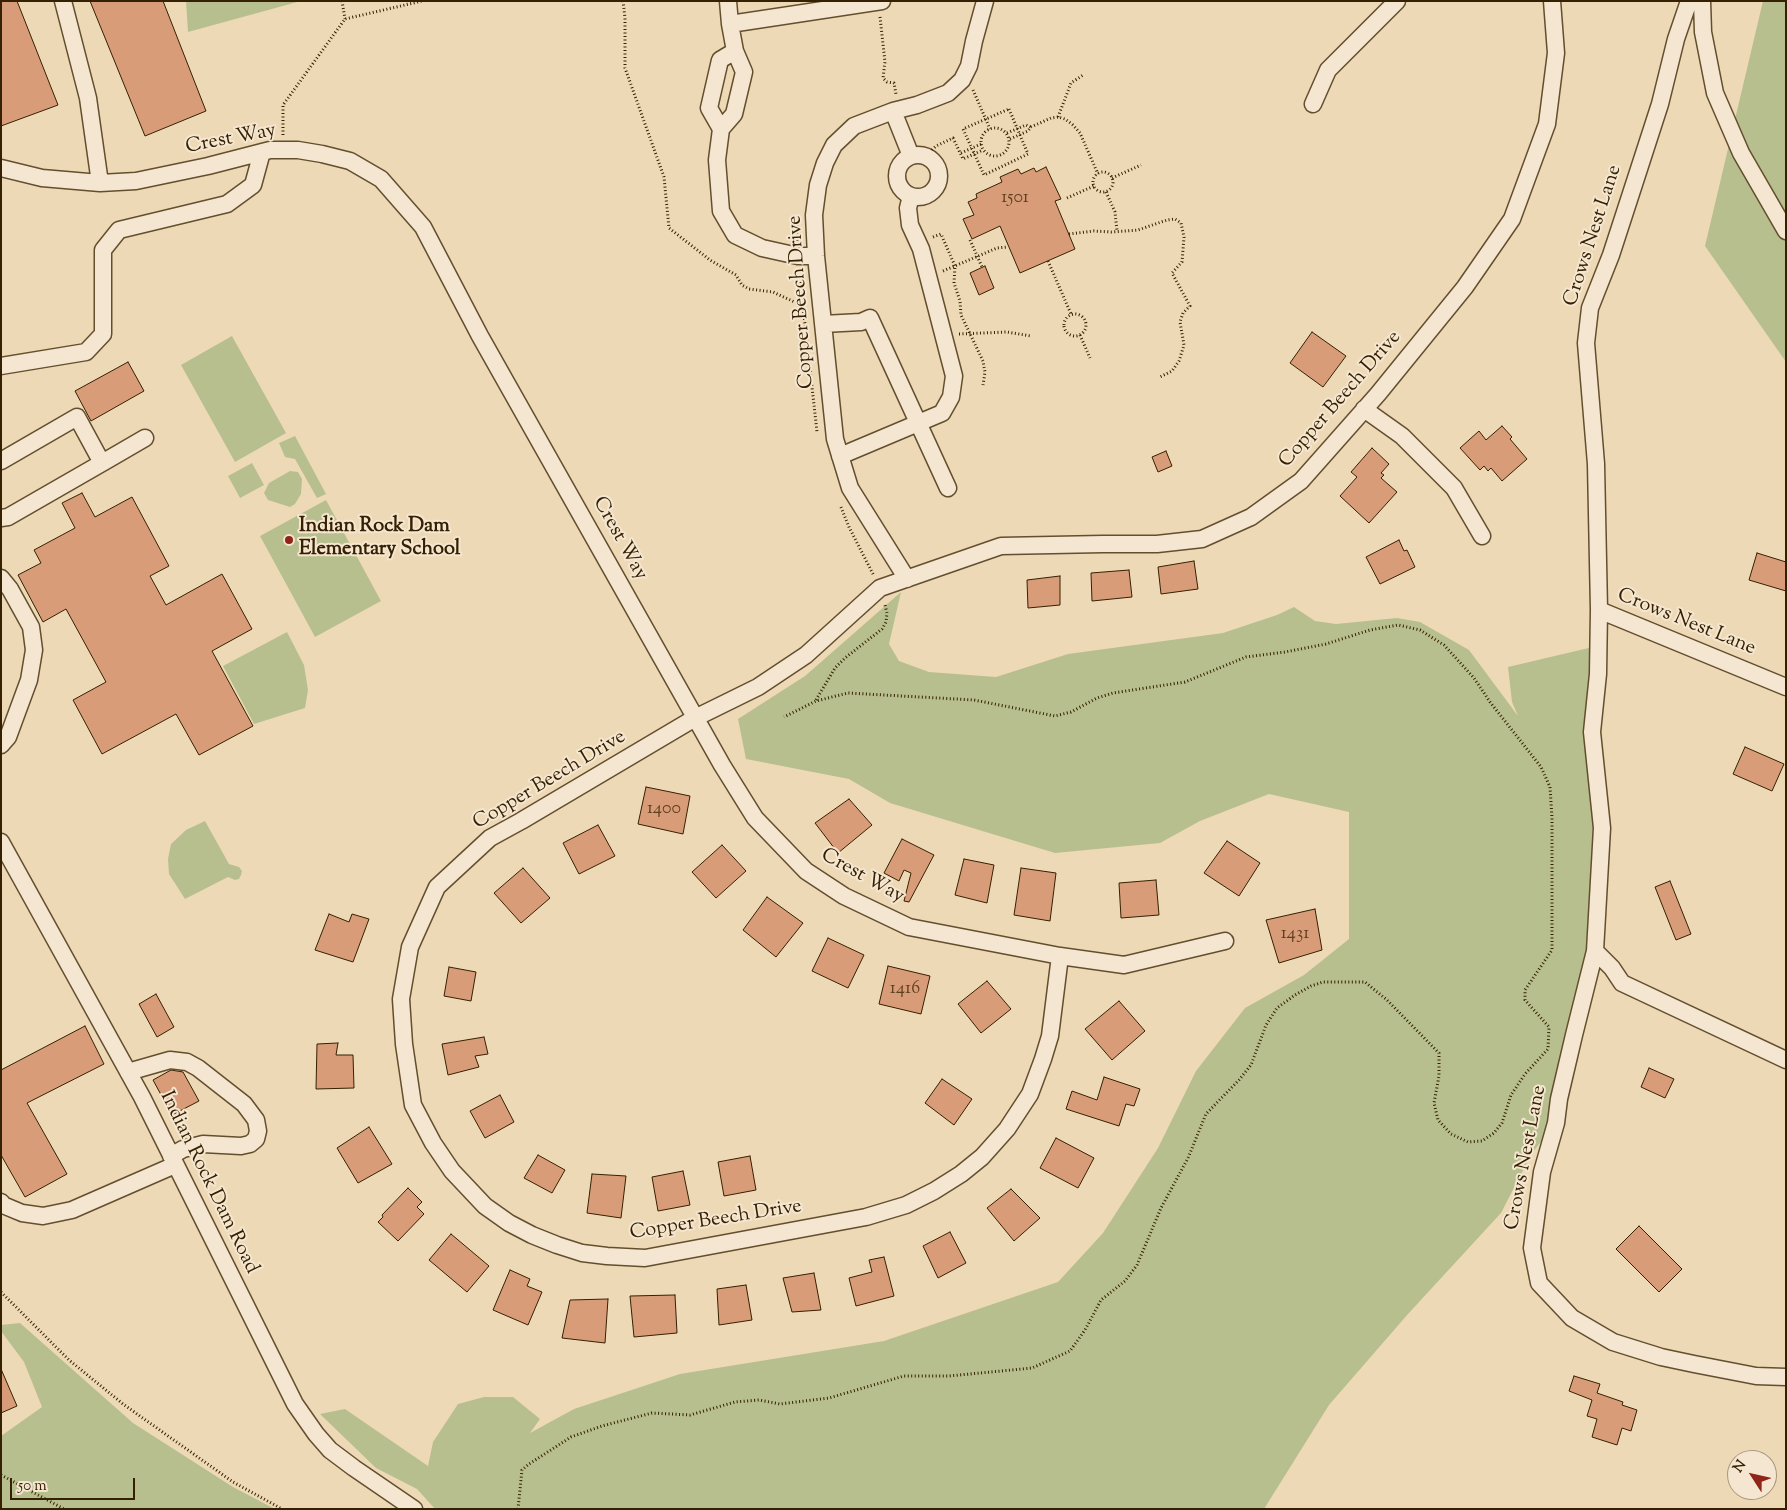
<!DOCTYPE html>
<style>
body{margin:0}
#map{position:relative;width:1787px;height:1510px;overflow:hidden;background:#eed9b6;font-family:"Sorts Mill Goudy",serif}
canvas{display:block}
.frame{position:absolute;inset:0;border:2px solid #352001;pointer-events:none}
.north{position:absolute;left:1727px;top:1450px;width:50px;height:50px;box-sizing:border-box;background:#f4e6d0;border:1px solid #a8977d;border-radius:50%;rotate:305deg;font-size:14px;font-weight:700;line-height:20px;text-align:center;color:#352001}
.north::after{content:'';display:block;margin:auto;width:18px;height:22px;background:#8f2418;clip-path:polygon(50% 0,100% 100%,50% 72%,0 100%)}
.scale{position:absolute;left:10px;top:1478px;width:125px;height:22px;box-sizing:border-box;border:2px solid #352001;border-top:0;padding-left:6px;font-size:15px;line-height:18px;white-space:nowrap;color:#352001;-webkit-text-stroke:4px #f4e6d0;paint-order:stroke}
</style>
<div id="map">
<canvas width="1787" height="1510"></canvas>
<div class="frame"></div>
<div class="north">N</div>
<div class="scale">50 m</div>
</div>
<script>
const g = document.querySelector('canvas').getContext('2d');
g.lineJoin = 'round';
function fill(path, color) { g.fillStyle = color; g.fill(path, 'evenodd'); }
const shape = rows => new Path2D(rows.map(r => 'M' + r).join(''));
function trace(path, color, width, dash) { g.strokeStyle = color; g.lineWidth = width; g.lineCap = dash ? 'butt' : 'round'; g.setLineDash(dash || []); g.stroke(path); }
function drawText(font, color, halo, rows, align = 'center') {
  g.font = font + ' "Sorts Mill Goudy",serif'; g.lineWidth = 4; g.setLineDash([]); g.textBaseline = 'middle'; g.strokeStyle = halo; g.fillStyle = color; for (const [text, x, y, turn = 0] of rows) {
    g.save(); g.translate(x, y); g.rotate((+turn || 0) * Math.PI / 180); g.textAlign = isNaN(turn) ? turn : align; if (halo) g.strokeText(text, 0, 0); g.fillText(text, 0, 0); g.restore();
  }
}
const green = shape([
 [186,1,301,1,188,32],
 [1763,1,1786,1,1786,362,1705,246],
 [232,336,286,433,235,462,181,365],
 [295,436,326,494,317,498,295,459,285,457,279,443],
 [252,463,264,485,240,498,228,476],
 [290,471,298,472,302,479,301,494,295,504,290,507,268,500,264,493,269,483],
 [326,500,381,601,315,637,260,536],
 [901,592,889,644,899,661,929,672,996,677,1068,654,1223,633,1277,615,1294,607,1315,621,1336,624,1397,618,1420,622,1469,650,1518,716,1512,702,1508,667,1593,647,1600,849,1574,1035,1556,1123,1532,1153,1501,1213,1408,1314,1329,1405,1264,1509,435,1509,417,1489,376,1468,320,1414,345,1409,428,1466,433,1442,458,1404,484,1397,513,1397,540,1419,530,1433,574,1409,680,1374,884,1341,1058,1282,1103,1233,1158,1148,1196,1071,1245,1008,1304,975,1349,939,1349,812,1269,794,1200,821,1160,843,1055,853,890,803,849,779,746,759,738,719,805,676],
 [287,632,304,665,308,690,305,708,254,724,223,666],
 [205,821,229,864,239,867,242,871,241,875,239,879,235,880,228,877,185,899,169,874,168,859,171,844,186,830],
 [20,1323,133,1423,233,1487,275,1509,1,1509,1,1436,42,1407,24,1362,1,1331,1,1325]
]);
const building = shape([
 [1,1,17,1,58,105,1,126,1,1],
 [90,1,163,1,206,111,145,136,90,1],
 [1046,167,1061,199,1055,201,1075,249,1020,273,1000,226,972,239,963,219,974,215,968,202,977,198,976,194,1002,182,1000,177,1018,169,1021,174,1034,168,1036,172,1046,167],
 [985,266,994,288,979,295,970,273,985,266],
 [1312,332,1346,356,1323,387,1290,363,1312,332],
 [128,362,144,391,91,421,75,391,128,362],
 [1502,426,1512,437,1510,439,1527,459,1502,481,1491,468,1488,471,1484,466,1480,470,1460,448,1479,431,1486,440,1502,426],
 [1372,448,1389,464,1381,473,1384,475,1381,478,1397,492,1369,523,1340,496,1357,477,1351,472,1372,448],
 [1166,451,1172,466,1158,472,1152,457,1166,451],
 [82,493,95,517,132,497,169,566,150,576,166,605,222,574,252,629,212,651,253,726,199,755,176,714,102,754,73,700,106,682,66,609,43,622,18,575,41,563,34,550,75,528,62,503,82,493],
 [1399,540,1404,551,1407,550,1415,567,1380,584,1366,557,1399,540],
 [1757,553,1786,562,1786,591,1749,580,1757,553],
 [1194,561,1198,589,1161,594,1158,567,1194,561],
 [1129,570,1132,597,1092,601,1091,573,1129,570],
 [1060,576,1060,605,1028,608,1027,580,1060,576],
 [1745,747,1784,764,1772,791,1733,774,1745,747],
 [646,787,690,796,683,834,638,824,646,787],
 [849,799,872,825,838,853,815,823,849,799],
 [598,825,615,856,579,874,563,843,598,825],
 [902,839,934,855,909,902,904,901,911,873,904,870,899,881,884,873,902,839],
 [1227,841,1260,863,1239,896,1204,873,1227,841],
 [722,845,746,871,716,898,692,872,722,845],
 [964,859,994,865,987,903,955,895,964,859],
 [523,868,550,898,521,923,494,893,523,868],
 [1021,868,1056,873,1050,921,1014,915,1021,868],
 [1156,880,1159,915,1121,918,1119,883,1156,880],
 [1670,881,1691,934,1676,940,1655,887,1670,881],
 [767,897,803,923,776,957,743,930,767,897],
 [1315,909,1322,950,1279,963,1266,920,1315,909],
 [329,914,349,922,352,914,369,919,353,962,315,950,329,914],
 [828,938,864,955,848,988,812,971,828,938],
 [888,966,930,976,921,1014,879,1004,888,966],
 [449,967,476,972,471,1001,444,996,449,967],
 [987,981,1011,1009,981,1033,958,1004,987,981],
 [156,994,174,1027,157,1037,139,1004,156,994],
 [1119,1001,1145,1031,1112,1060,1085,1029,1119,1001],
 [85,1026,104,1064,27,1103,67,1174,25,1197,1,1155,1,1070,85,1026],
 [484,1037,488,1054,475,1056,479,1067,448,1075,442,1044,484,1037],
 [338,1043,336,1055,353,1055,354,1088,316,1089,317,1044,338,1043],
 [1649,1068,1674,1079,1665,1098,1641,1087,1649,1068],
 [171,1070,183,1072,199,1101,172,1115,153,1080,171,1070],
 [1104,1077,1140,1089,1134,1106,1126,1104,1119,1126,1066,1109,1072,1091,1097,1100,1104,1077],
 [942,1079,972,1099,954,1125,925,1103,942,1079],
 [500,1095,514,1122,485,1138,470,1111,500,1095],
 [369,1127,392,1164,358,1183,337,1148,369,1127],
 [1056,1138,1094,1158,1078,1188,1040,1168,1056,1138],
 [538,1155,565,1170,552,1193,524,1178,538,1155],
 [750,1156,756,1190,724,1196,718,1162,750,1156],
 [683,1171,690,1205,658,1211,652,1177,683,1171],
 [592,1174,626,1176,621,1218,587,1213,592,1174],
 [408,1188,422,1202,417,1207,424,1214,398,1241,378,1222,383,1217,382,1215,408,1188],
 [1011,1189,1040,1218,1014,1241,987,1208,1011,1189],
 [1639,1226,1682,1269,1659,1292,1616,1249,1639,1226],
 [950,1232,966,1263,938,1278,923,1246,950,1232],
 [451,1234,489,1266,467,1292,429,1260,451,1234],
 [884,1257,894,1296,856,1306,849,1278,872,1272,869,1260,884,1257],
 [510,1270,530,1279,527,1286,542,1292,528,1325,493,1310,510,1270],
 [814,1273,821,1310,792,1312,783,1278,814,1273],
 [746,1285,752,1320,719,1325,717,1289,746,1285],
 [675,1295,677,1333,634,1337,630,1296,675,1295],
 [608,1299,605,1343,562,1338,570,1300,608,1299],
 [1,1369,17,1406,1,1413,1,1369],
 [1574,1376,1600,1384,1597,1393,1623,1402,1622,1405,1637,1410,1631,1431,1622,1428,1617,1445,1592,1437,1597,1419,1587,1416,1592,1400,1569,1391,1574,1376]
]);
const path = shape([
 [342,1,345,19],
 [623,1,625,18,625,68,664,177,669,228,710,260,736,275,742,285,749,289,773,292,803,306,817,432],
 [880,17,885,62,883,78,887,82,894,83,896,94],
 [973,90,990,129],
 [1009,109,1028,154,984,175,963,129,1009,109],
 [1058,117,1071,83,1083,75],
 '981 142a14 14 0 1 1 28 0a14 14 0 1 1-28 0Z',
 [1007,133,1026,125,1031,127],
 [283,135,283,105,345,19,422,1],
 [1010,139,1028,131,1031,127,1051,118,1058,117,1065,119,1073,125,1080,133,1098,174],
 [961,153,981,144],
 [927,155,936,146,953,138,963,159,983,150],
 '1093 182a10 10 0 1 1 20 0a10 10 0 1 1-20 0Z',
 [1112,178,1141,165],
 [1106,192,1115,212,1117,231],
 [1067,198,1094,186],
 [797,222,797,241],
 [1069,234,1094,231,1111,232,1138,230,1167,220,1175,219,1181,223,1184,237,1182,262,1172,273,1190,306,1183,313,1180,322,1184,345,1179,361,1172,371,1160,377],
 [933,237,941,234,955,266,954,283,960,301,961,315,983,361,985,372,983,385],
 [970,240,982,267],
 [1048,261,1071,314],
 [943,271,997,248,1008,247],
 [801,282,803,306],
 '1064 325a11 11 0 1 1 22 0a11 11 0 1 1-22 0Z',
 [959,334,1007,332,1031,336],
 [1080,335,1090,358],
 [841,507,849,527,874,576],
 [816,700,835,668,845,658,882,629,886,622,887,613,885,605],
 [1,1292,69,1360,123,1404,233,1482,282,1509],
 [1,1475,64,1509],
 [518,1509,522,1470,529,1464,571,1437,602,1426,652,1413,690,1415,735,1402,759,1400,780,1404,829,1398,904,1376,949,1376,1032,1368,1070,1351,1085,1330,1101,1300,1125,1281,1137,1265,1161,1208,1188,1158,1206,1114,1239,1080,1251,1065,1266,1025,1277,1008,1295,995,1311,986,1323,982,1365,982,1387,1000,1439,1053,1439,1076,1434,1103,1438,1120,1451,1134,1468,1142,1482,1141,1494,1133,1502,1123,1511,1095,1525,1074,1548,1049,1549,1027,1525,1000,1525,990,1552,950,1552,818,1550,787,1541,767,1490,702,1474,678,1444,645,1420,630,1398,625,1370,630,1326,644,1285,652,1246,657,1185,682,1113,693,1097,698,1071,712,1055,716,974,700,848,693,816,701,784,717]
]);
const minor = shape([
 [63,1,88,98,100,183],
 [728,1,730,24],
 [1689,1,1676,39,1660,104,1638,172,1611,255,1590,308,1586,343,1596,464,1599,610,1598,674,1592,732,1602,828,1595,951,1574,1035,1559,1099,1556,1123,1542,1172,1532,1248,1539,1283,1572,1318,1613,1342,1661,1357,1694,1364,1756,1376,1786,1377],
 [1702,1,1703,32,1715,93,1741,153,1786,231],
 [735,51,744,72,734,114,721,129,717,160,721,211,735,235,762,248,798,256,816,256],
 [1313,104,1328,70,1397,1],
 [893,111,911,156],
 [721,129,709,108,720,60,735,51,730,24,882,1],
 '897 176a21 21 0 1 1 42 0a21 21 0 1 1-42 0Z',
 [1,168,42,178,100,183,136,181,208,166,270,150,298,150,322,154,350,161,381,179,423,227,480,336,722,765,755,818,806,871,844,896,909,927,1060,956,1124,965,1225,941],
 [823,324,861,322,870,318,948,488],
 [1,366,86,352,103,334,103,250,119,230,227,204,253,185,262,152],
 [1364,409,1402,436,1454,488,1482,536],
 [840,456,942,413,951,397,954,376,921,249,910,225,908,208,911,196],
 [1,461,77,417,102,463,8,517,1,518],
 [102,463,145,438],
 [1,578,10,589,31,627,34,650,29,680,8,737,1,745],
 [907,579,850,488,835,439,816,256,814,215,818,185,825,163,834,145,854,126,893,111,917,105,948,93,962,80,969,66,974,41,985,1],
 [1599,610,1786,687],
 [1,842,142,1097,295,1404,316,1434,330,1450,354,1468,414,1509],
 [1595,951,1612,968,1622,983,1786,1060],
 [1060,956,1050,1036,1043,1059,1030,1094,1007,1129,982,1157,961,1174,934,1191,906,1205,866,1217,645,1258,607,1256,582,1253,557,1245,532,1235,509,1223,485,1206,452,1171,433,1143,413,1105,404,1044,401,999,410,947,437,887,490,838,521,821,695,718,758,687,806,655,880,588,1001,546,1103,544,1157,544,1202,539,1251,517,1301,481,1378,394,1465,287,1512,219,1547,124,1556,53,1552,1],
 [128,1072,170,1060,187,1062,198,1068,244,1104,256,1120,258,1131,256,1139,250,1144,241,1146,203,1144,183,1149,171,1156],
 [1,1202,3,1205,22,1213,43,1216,72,1210,175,1165]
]);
const markers = [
 [289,540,5,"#8f2418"]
];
const numberNames = [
 ["1501",1015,199],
 ["1400",664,810],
 ["1431",1295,935],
 ["1416",905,990]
];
const streetNames = [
 ["Crest Way",231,140,-11],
 ["Crows Nest Lane",1594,236,-72],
 ["Copper Beech Drive",802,302,-94],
 ["Copper Beech Drive",1341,400,-49],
 ["Crest Way",619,539,61],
 ["Crows Nest Lane",1686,623,22],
 ["Copper Beech Drive",550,781,-31],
 ["Crest Way",862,877,29],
 ["Crows Nest Lane",1527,1158,-79],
 ["Indian Rock Dam Road",208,1183,64],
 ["Copper Beech Drive",716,1221,-9]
];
const poiNames = [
 ["Indian Rock Dam",299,528],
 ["Elementary School",299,551]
];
fill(green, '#b8bf8e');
fill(building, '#d89c78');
trace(building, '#352001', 1);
trace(minor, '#634e2e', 19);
trace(path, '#352001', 3, [1, 2.5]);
trace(minor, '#f4e6d0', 16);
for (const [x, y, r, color] of markers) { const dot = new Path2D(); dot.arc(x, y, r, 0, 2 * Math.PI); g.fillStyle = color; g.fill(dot); trace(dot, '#f4e6d0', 2); }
drawText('18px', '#5e3f1f', null, numberNames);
drawText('20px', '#352001', '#f4e6d0', streetNames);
drawText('bold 20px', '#352001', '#f4e6d0', poiNames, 'left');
</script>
